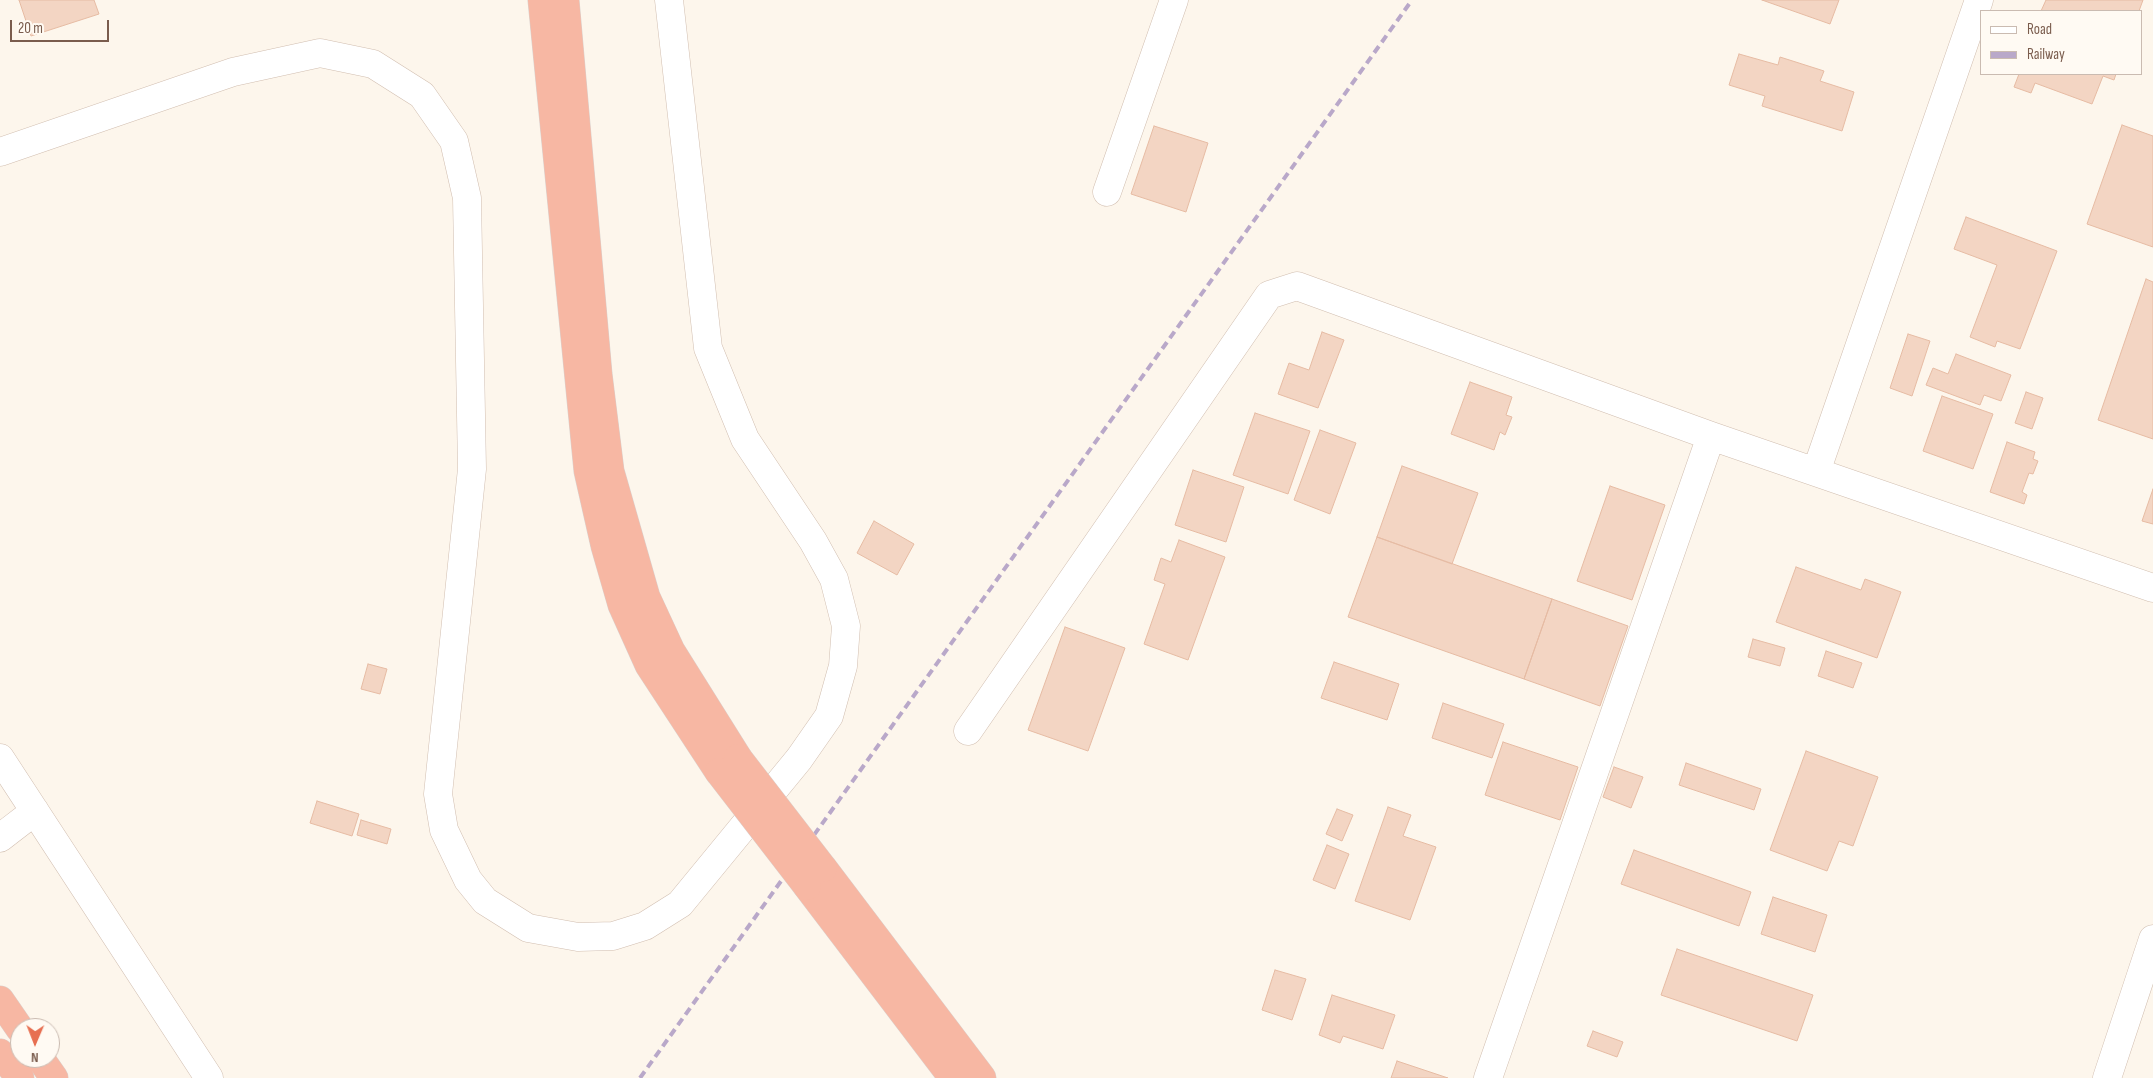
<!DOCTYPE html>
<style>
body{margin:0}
#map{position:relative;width:2153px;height:1078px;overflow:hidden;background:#fdf6ec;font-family:"Sofia Sans Condensed",sans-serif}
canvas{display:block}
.legend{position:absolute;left:1980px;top:10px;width:162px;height:65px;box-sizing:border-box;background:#fffaf3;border:1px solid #cabbb1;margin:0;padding:6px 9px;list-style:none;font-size:15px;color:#7a5c4d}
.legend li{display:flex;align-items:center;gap:10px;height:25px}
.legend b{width:25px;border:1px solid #cabbb1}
.north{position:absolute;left:10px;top:1018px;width:50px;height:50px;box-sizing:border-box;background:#fffaf3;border:1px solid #cabbb1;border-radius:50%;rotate:181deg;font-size:14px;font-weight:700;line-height:20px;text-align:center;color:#7a5c4d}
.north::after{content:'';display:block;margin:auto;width:18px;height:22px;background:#e76f51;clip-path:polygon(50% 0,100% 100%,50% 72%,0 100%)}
.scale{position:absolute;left:10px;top:20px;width:99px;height:22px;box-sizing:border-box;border:2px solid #7a5c4d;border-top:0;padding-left:6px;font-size:15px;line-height:18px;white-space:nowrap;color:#7a5c4d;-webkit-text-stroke:4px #fffaf3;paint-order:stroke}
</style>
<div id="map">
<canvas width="2153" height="1078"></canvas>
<ul class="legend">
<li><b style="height:6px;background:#fff"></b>Road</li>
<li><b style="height:6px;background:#b9a8c9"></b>Railway</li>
</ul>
<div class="north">N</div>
<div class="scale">20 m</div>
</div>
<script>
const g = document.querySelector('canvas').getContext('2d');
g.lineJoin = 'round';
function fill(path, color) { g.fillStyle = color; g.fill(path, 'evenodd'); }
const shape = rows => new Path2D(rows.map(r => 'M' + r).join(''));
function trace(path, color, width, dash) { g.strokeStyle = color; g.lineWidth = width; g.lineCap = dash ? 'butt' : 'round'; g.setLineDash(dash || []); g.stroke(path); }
const building = shape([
 [19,0,94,0,99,14,31,36,19,0],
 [1762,0,1839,0,1830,24,1762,0],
 [2046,0,2143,0,2139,11,2041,11,2046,0],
 [1739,54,1778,65,1780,57,1824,71,1820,81,1854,92,1842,131,1762,106,1765,96,1729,85,1739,54],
 [2019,74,2116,74,2114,80,2103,76,2092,104,2035,83,2031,93,2014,87,2019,74],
 [2122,125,2153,136,2153,247,2087,224,2122,125],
 [1154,126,1208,143,1186,212,1131,194,1154,126],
 [1966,217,2057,251,2020,349,1997,341,1995,347,1970,337,1997,265,1954,249,1966,217],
 [2146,279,2153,282,2153,439,2098,420,2146,279],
 [1322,332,1344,340,1318,408,1278,394,1289,363,1309,370,1322,332],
 [1908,334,1930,341,1912,396,1890,388,1908,334],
 [1956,354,2011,375,2001,401,1984,395,1980,405,1926,385,1933,368,1948,374,1956,354],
 [1470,382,1512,397,1506,415,1512,417,1505,435,1500,432,1494,450,1451,434,1470,382],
 [2026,392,2043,398,2032,429,2015,423,2026,392],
 [1942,396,1993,414,1973,469,1923,451,1942,396],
 [1255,413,1310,431,1288,494,1233,475,1255,413],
 [1320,430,1356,443,1330,514,1294,500,1320,430],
 [2007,442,2035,452,2033,459,2038,461,2033,474,2029,473,2022,492,2027,495,2024,504,1990,492,2007,442],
 [1402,466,1478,493,1452,564,1377,537,1402,466],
 [1193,470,1244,487,1226,542,1175,525,1193,470],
 [1610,486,1665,505,1632,600,1577,581,1610,486],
 [2153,489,2153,524,2142,521,2153,489],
 [874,521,914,544,897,575,857,553,874,521],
 [1377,537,1552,599,1524,679,1348,617,1377,537],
 [1179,540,1225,557,1188,660,1144,644,1165,584,1154,580,1161,558,1171,562,1179,540],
 [1796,567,1861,590,1865,579,1901,592,1877,658,1776,622,1796,567],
 [1552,599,1628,626,1600,706,1524,679,1552,599],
 [1065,627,1125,648,1088,751,1028,730,1065,627],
 [1753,639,1785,648,1780,666,1748,657,1753,639],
 [1826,651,1862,663,1853,688,1818,676,1826,651],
 [1334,662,1399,684,1387,720,1321,698,1334,662],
 [368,664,387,669,380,694,361,689,368,664],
 [1443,703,1504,724,1492,758,1432,738,1443,703],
 [1503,742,1578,767,1560,820,1485,795,1503,742],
 [1806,751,1878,777,1853,846,1839,841,1827,871,1770,850,1806,751],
 [1686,763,1761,789,1754,810,1679,785,1686,763],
 [1614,767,1643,777,1631,808,1603,797,1614,767],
 [317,801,359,814,352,836,310,823,317,801],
 [1388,807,1411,815,1403,836,1436,847,1410,920,1355,901,1388,807],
 [1337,809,1353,815,1342,841,1326,834,1337,809],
 [361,820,391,829,387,844,357,835,361,820],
 [1327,845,1349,854,1335,889,1313,880,1327,845],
 [1634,850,1751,892,1739,926,1621,884,1634,850],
 [1773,897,1827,915,1815,952,1761,934,1773,897],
 [1677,949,1813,995,1797,1041,1661,995,1677,949],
 [1275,970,1306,979,1292,1020,1262,1010,1275,970],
 [1332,995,1395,1015,1383,1049,1343,1036,1340,1043,1319,1035,1332,995],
 [1593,1031,1623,1042,1617,1057,1587,1046,1593,1031],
 [1397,1061,1448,1078,1391,1078,1397,1061]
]);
const minor = shape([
 [0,152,233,72,320,53,373,64,422,95,454,141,467,198,472,469,438,794,444,830,468,880,485,901,528,928,578,937,613,936,645,926,680,904,799,759,829,716,843,666,846,626,834,579,813,541,745,439,708,348,669,0],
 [1107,192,1174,0],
 [1816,472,1979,0],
 [968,731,1269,295,1297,286,1711,436,2153,588],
 [0,758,209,1078],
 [0,838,35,811],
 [1488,1078,1711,436],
 [2107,1078,2153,939]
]);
const highway = shape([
 [542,0,588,471,605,546,622,605,649,665,719,772],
 [565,0,598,374,610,471,646,597,671,651,738,758],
 [823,868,982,1078],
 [807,886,953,1078],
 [0,1000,20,1029],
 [0,1053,20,1078],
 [40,1058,54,1078]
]);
const rail = shape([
 [640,1078,1412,0]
]);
const highwayBridge = shape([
 [738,758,823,868],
 [719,772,807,886]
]);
fill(building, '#f3d5c3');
trace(building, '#e6bba3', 1);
trace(minor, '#d1beb0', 29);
trace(highway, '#dad1cd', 29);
trace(minor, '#fff', 28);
trace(highway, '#f7b7a3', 28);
trace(rail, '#b9a8c9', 4, [8, 5]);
trace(highwayBridge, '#dad1cd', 29, []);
trace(highwayBridge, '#f7b7a3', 28);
</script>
